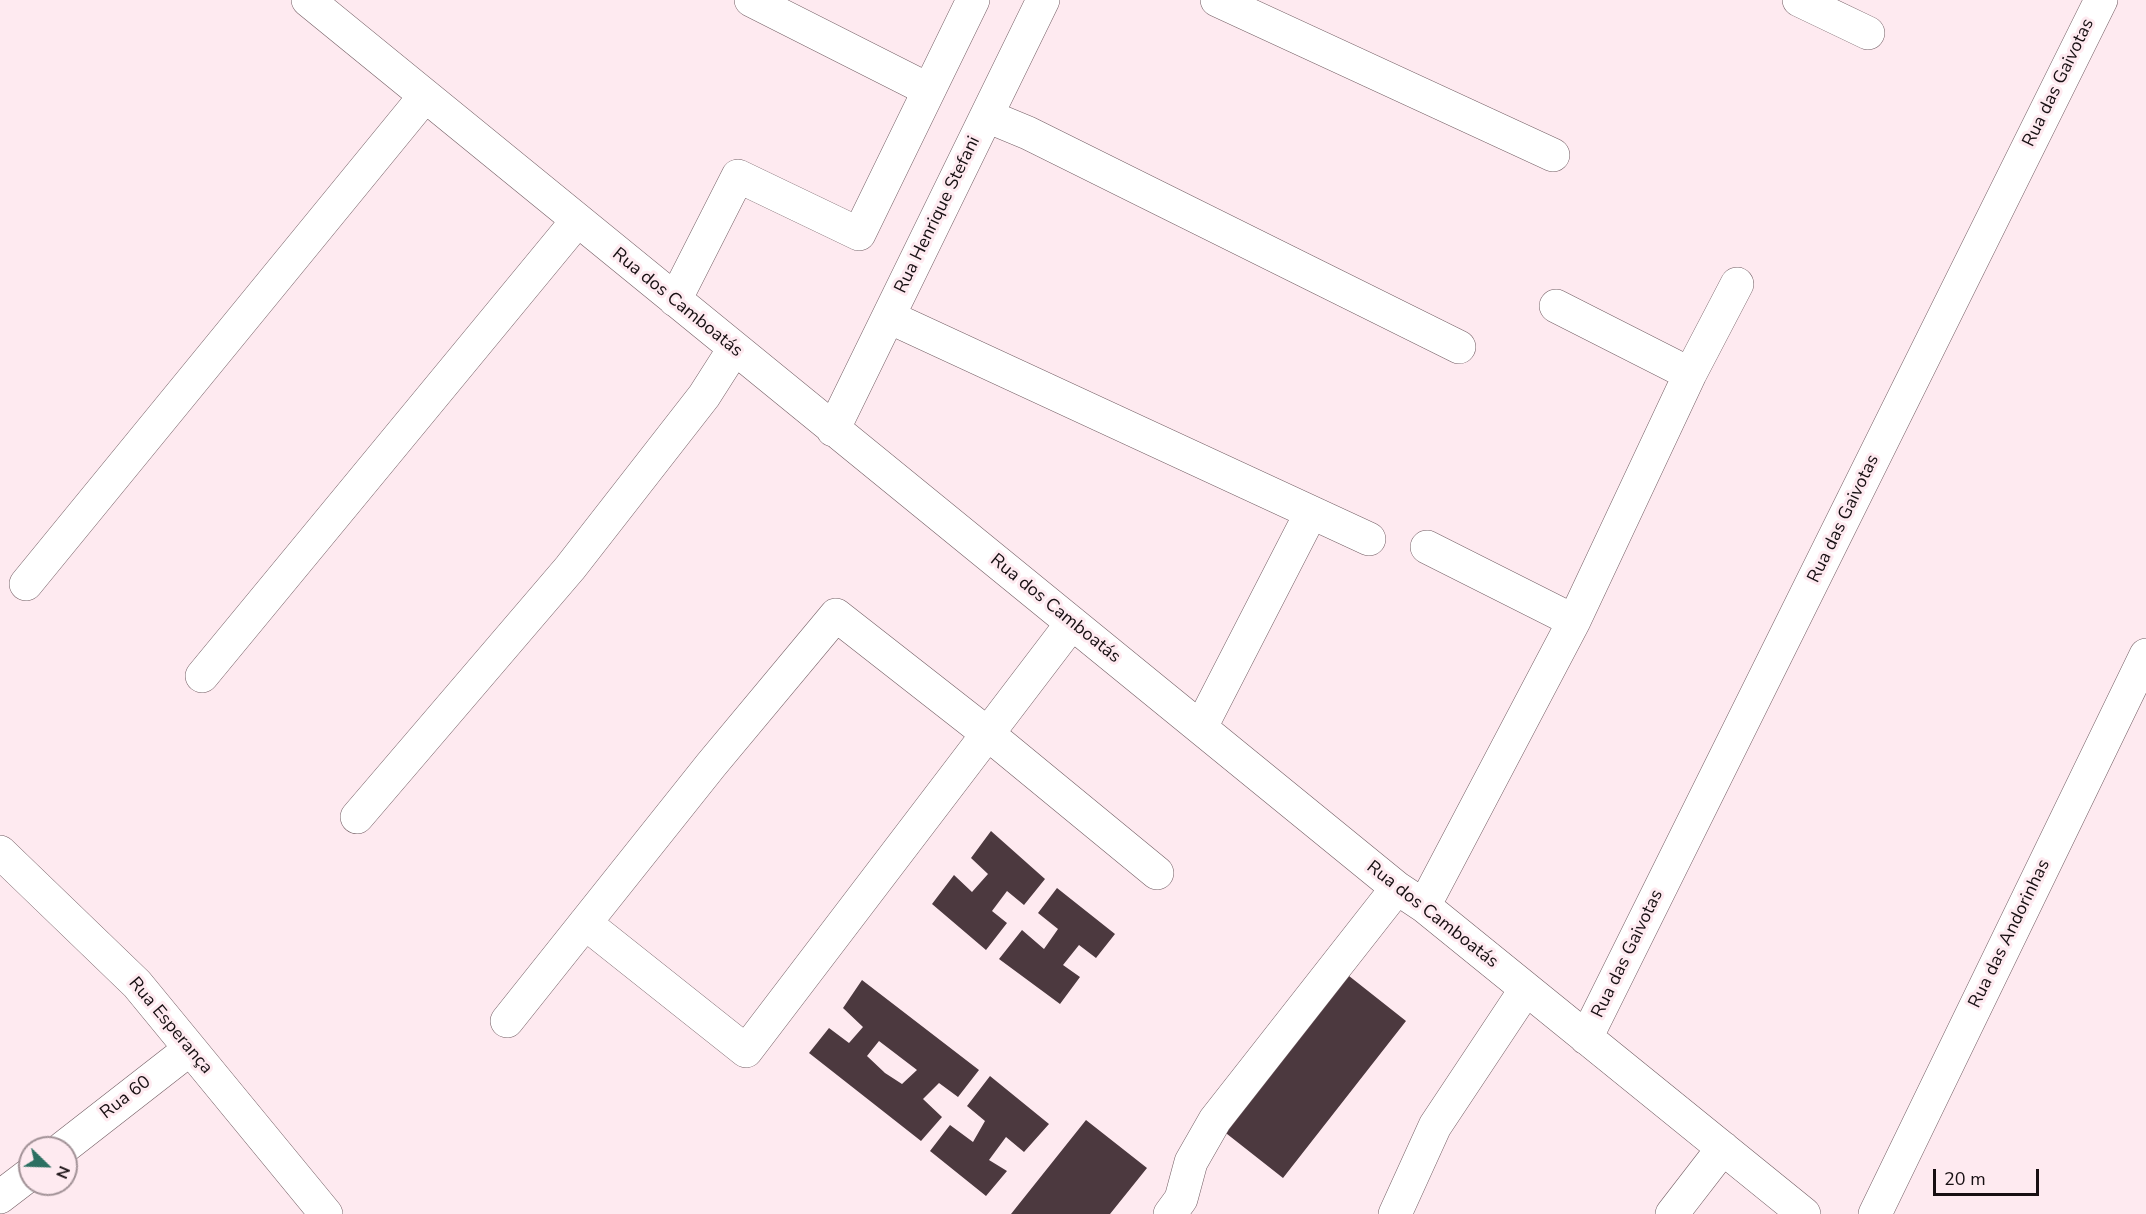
<!DOCTYPE html>
<meta charset="utf-8">
<style>
body{margin:0}
#map{position:relative;width:2146px;height:1214px;overflow:hidden;background:#feeaf0;font-family:"Nunito Sans",sans-serif}
canvas{display:block}
.north{position:absolute;left:18px;top:1136px;width:60px;height:60px;box-sizing:border-box;background:#feeaf0;border:2px solid #a29297;border-radius:50%;rotate:113deg;font-size:16px;font-weight:700;line-height:24px;text-align:center;color:#170f12}
.north::after{content:'';display:block;margin:auto;width:21px;height:27px;background:#2c7062;clip-path:polygon(50% 0,100% 100%,50% 72%,0 100%)}
.scale{position:absolute;left:1933px;top:1169px;width:106px;height:27px;box-sizing:border-box;border:3px solid #170f12;border-top:0;padding-left:8px;font-size:18px;line-height:21px;white-space:nowrap;color:#170f12;-webkit-text-stroke:4px #feeaf0;paint-order:stroke}
</style>
<div id="map">
<canvas width="2146" height="1214"></canvas>
<div class="north">N</div>
<div class="scale">20 m</div>
</div>
<script>
const g = document.querySelector('canvas').getContext('2d');
g.lineJoin = 'round';
function fill(path, color) { g.fillStyle = color; g.fill(path, 'evenodd'); }
const shape = rows => new Path2D(rows.map(r => 'M' + r).join(''));
function trace(path, color, width, dash) { g.strokeStyle = color; g.lineWidth = width; g.lineCap = dash ? 'butt' : 'round'; g.setLineDash(dash || []); g.stroke(path); }
function drawText(font, color, halo, rows, align = 'center') {
  g.font = font + ' "Nunito Sans",sans-serif'; g.lineWidth = 6; g.setLineDash([]); g.textBaseline = 'middle'; g.strokeStyle = halo; g.fillStyle = color; for (const [text, x, y, turn = 0] of rows) {
    g.save(); g.translate(x, y); g.rotate((+turn || 0) * Math.PI / 180); g.textAlign = isNaN(turn) ? turn : align; if (halo) g.strokeText(text, 0, 0); g.fillText(text, 0, 0); g.restore();
  }
}
const building = shape([
 [991,831,1045,879,1024,905,1007,891,992,911,1007,923,986,950,932,904,954,875,972,892,988,874,971,858],
 [1057,888,1115,934,1096,958,1079,945,1063,965,1080,977,1060,1004,999,959,1022,930,1044,949,1058,929,1038,913],
 [1344,972,1406,1021,1283,1178,1222,1130],
 [862,980,979,1070,958,1097,939,1083,923,1099,942,1117,921,1141,809,1053,829,1028,849,1043,863,1027,843,1008],
 [879,1041,917,1070,902,1084,885,1073,867,1056],
 [990,1076,1049,1124,1024,1152,1006,1137,989,1160,1007,1171,986,1196,930,1151,950,1125,973,1142,985,1121,967,1106],
 [1086,1120,1147,1168,1110,1214,1011,1214]
]);
const minor = shape([
 [308,0,1397,888,1424,906,1804,1214],
 [751,0,929,90],
 [1217,0,1553,155],
 [1799,0,1868,33],
 [987,116,1028,133,1459,347],
 [675,300,738,176,859,234,973,0],
 [1556,306,1690,374],
 [889,317,1369,539],
 [833,430,1043,0],
 [1427,547,1574,621],
 [26,584,425,96],
 [202,676,577,221],
 [1201,727,1311,513],
 [357,817,570,568,704,396,734,349],
 [0,852,137,984,326,1214],
 [1424,906,1574,621,1690,374,1737,284],
 [585,923,746,1051,1072,623],
 [507,1021,711,765,836,615,988,734,1157,873],
 [1586,1038,2101,0],
 [63,1148,190,1049],
 [0,1197,30,1174],
 [1170,1214,1181,1199,1191,1162,1215,1120,1397,888],
 [1395,1214,1435,1126,1526,989],
 [1672,1214,1723,1148],
 [1875,1214,2146,655]
]);
const streetNames = [
 ["Rua das Gaivotas",2059,83,-64],
 ["Rua Henrique Stefani",938,215,-64],
 ["Rua dos Camboatás",677,303,39],
 ["Rua das Gaivotas",1844,519,-64],
 ["Rua dos Camboatás",1055,609,39],
 ["Rua dos Camboatás",1432,915,38],
 ["Rua das Andorinhas",2010,934,-64],
 ["Rua das Gaivotas",1628,954,-64],
 ["Rua Esperança",170,1026,50],
 ["Rua 60",126,1098,-38]
];
fill(building, '#4c393f');
trace(minor, '#735e64', 34);
trace(minor, '#fff', 33);
drawText('18px', '#170f12', '#feeaf0', streetNames);
</script>
